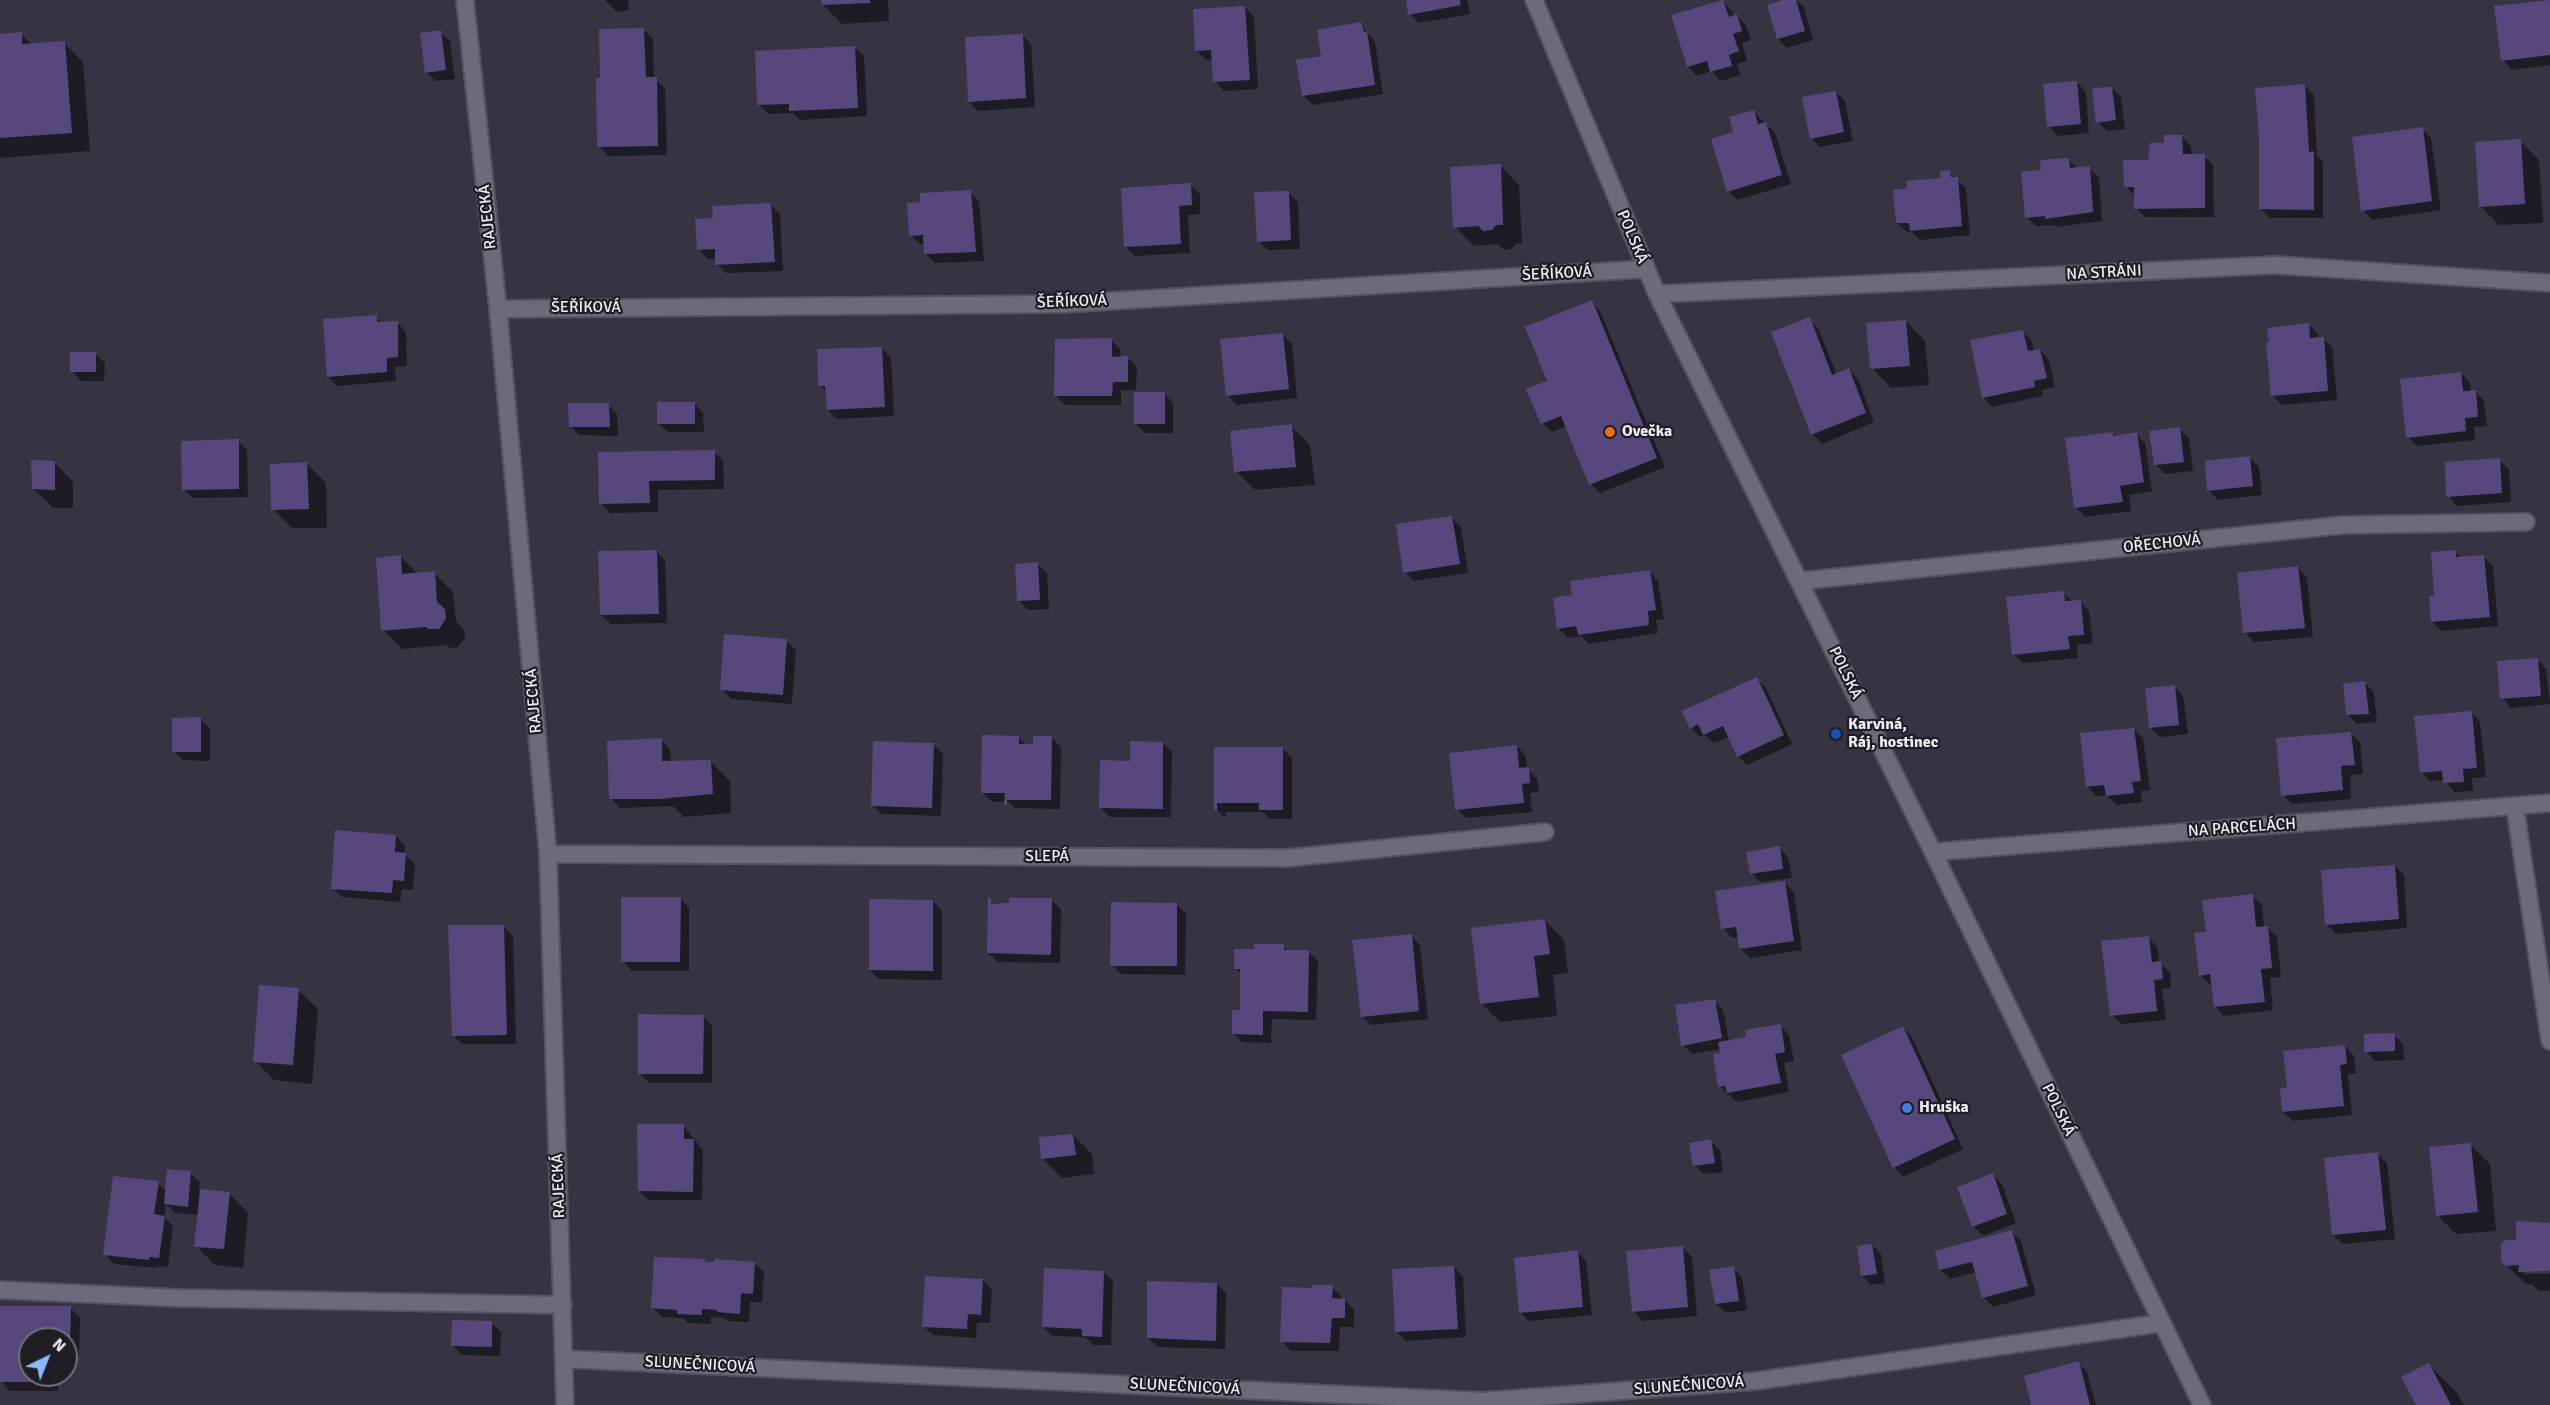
<!DOCTYPE html>
<meta charset="utf-8">
<style>
body{margin:0}
#map{position:relative;width:2550px;height:1405px;overflow:hidden;background:#383343;font-family:Signika,sans-serif}
canvas{display:block}
.north{position:absolute;left:18px;top:1327px;width:60px;height:60px;box-sizing:border-box;background:#1f1c23;border:2px solid #737078;border-radius:50%;rotate:43deg;font-size:16px;font-weight:700;line-height:24px;text-align:center;color:#f0edf7}
.north::after{content:'';display:block;margin:auto;width:21px;height:27px;background:#89bafc;clip-path:polygon(50% 0,100% 100%,50% 72%,0 100%)}
</style>
<div id="map">
<canvas width="2550" height="1405"></canvas>
<div class="north">N</div>
</div>
<script>
const g = document.querySelector('canvas').getContext('2d');
g.lineJoin = 'round';
function fill(path, color) { g.fillStyle = color; g.fill(path, 'evenodd'); }
const shape = rows => new Path2D(rows.map(r => 'M' + r).join(''));
function trace(path, color, width, dash) { g.strokeStyle = color; g.lineWidth = width; g.lineCap = dash ? 'butt' : 'round'; g.setLineDash(dash || []); g.stroke(path); }
function drawText(font, color, halo, rows, align = 'center') {
  g.font = font + ' Signika,sans-serif'; g.lineWidth = 4.5; g.setLineDash([]); g.textBaseline = 'middle'; g.strokeStyle = halo; g.fillStyle = color; for (const [text, x, y, turn = 0] of rows) {
    g.save(); g.translate(x, y); g.rotate((+turn || 0) * Math.PI / 180); g.textAlign = isNaN(turn) ? turn : align; if (halo) g.strokeText(text, 0, 0); g.fillText(text, 0, 0); g.restore();
  }
}
const shadow = shape([
 [605,0,628,0,629,10,617,12],
 [823,0,888,0,889,21,842,24,823,5],
 [1407,0,1467,0,1470,14,1419,23,1410,14],
 [1787,0,1796,0,1804,7,1813,40,1787,48,1778,39],
 [1722,1,1732,11,1734,17,1737,16,1746,25,1751,40,1742,43,1747,61,1737,64,1740,75,1721,81,1712,71,1697,76,1688,67],
 [2550,1,2550,65,2512,70,2503,60],
 [1245,7,1254,17,1258,89,1224,91,1215,81,1214,59,1206,60,1196,50],
 [1361,24,1375,42,1383,94,1313,105,1303,95,1323,57],
 [644,30,653,39,654,78,665,88,667,155,608,156,599,146,601,79],
 [440,32,450,41,455,79,436,81,426,72],
 [21,34,32,45,64,43,83,62,90,151,0,158,0,35],
 [1022,35,1031,44,1035,107,978,111,969,102],
 [854,47,864,56,867,116,800,120,793,113,768,114,759,104],
 [2077,82,2086,92,2089,133,2058,136,2048,126],
 [2305,86,2314,95,2317,157,2323,162,2323,218,2270,218,2261,209,2261,137],
 [2112,88,2121,97,2125,129,2107,131,2098,122],
 [1836,92,1845,101,1853,141,1820,147,1811,138],
 [1754,112,1775,133,1791,184,1737,200,1728,191,1735,133],
 [2422,129,2431,138,2441,210,2372,220,2363,210],
 [2182,137,2191,146,2192,156,2204,156,2213,165,2214,217,2145,217,2136,208,2135,196,2126,186,2166,144],
 [2520,141,2539,160,2543,223,2499,225,2480,206],
 [2068,159,2077,169,2089,168,2099,177,2102,221,2056,227,2054,225,2036,226,2026,217,2043,172],
 [1500,165,1519,185,1522,243,1516,244,1511,249,1504,250,1498,244,1474,246,1455,227],
 [1949,172,1966,188,1970,235,1920,240,1912,232,1907,232,1897,223],
 [1190,185,1200,194,1200,214,1188,215,1190,253,1135,256,1126,247],
 [970,192,979,201,984,261,935,263,925,253,925,244,920,244,910,235],
 [1288,192,1298,202,1300,249,1268,250,1258,241],
 [771,205,780,214,783,271,726,273,717,264,717,259,708,259,699,250],
 [1591,302,1600,311,1665,467,1600,493,1591,484,1567,426,1552,432,1542,423],
 [376,317,382,323,397,322,406,332,407,366,395,367,396,381,337,386,328,377],
 [1809,319,1818,328,1837,375,1849,370,1858,379,1874,422,1822,444,1812,434],
 [1906,321,1925,341,1929,385,1891,388,1872,368],
 [2308,324,2318,334,2318,339,2323,338,2332,347,2337,400,2282,405,2272,395],
 [2022,331,2032,341,2034,351,2040,350,2049,360,2055,387,2042,390,2043,396,1992,407,1983,397],
 [1283,335,1292,344,1297,398,1237,405,1227,395],
 [1111,340,1120,349,1121,358,1128,358,1137,367,1136,393,1164,393,1173,403,1173,433,1145,433,1136,424,1135,390,1121,390,1121,405,1065,405,1056,396],
 [882,348,891,358,894,416,837,419,828,410,827,393,820,385],
 [95,354,105,363,104,381,81,381,72,371],
 [2461,373,2470,383,2471,392,2475,391,2484,401,2487,426,2474,427,2475,440,2417,446,2408,437],
 [694,403,703,413,704,432,668,432,658,423],
 [608,405,617,414,618,436,579,435,570,426],
 [1291,426,1310,445,1315,485,1255,490,1236,471],
 [2179,429,2189,438,2193,471,2165,474,2155,464],
 [2113,434,2116,437,2136,434,2145,443,2152,491,2129,495,2131,511,2085,517,2076,507],
 [238,441,247,450,248,497,193,498,183,489],
 [714,452,723,461,724,489,658,490,658,512,610,513,601,503,600,453],
 [2250,458,2259,467,2262,495,2218,500,2209,491],
 [2499,460,2509,469,2511,502,2457,506,2448,496],
 [54,462,73,482,73,508,53,508,33,488],
 [307,464,326,483,327,528,292,528,273,509],
 [1452,518,1461,527,1468,573,1414,581,1405,572],
 [656,551,665,560,667,623,611,624,601,615],
 [2455,552,2462,558,2484,557,2493,566,2498,626,2442,631,2432,622,2436,597],
 [401,557,418,574,434,573,453,592,456,621,464,630,465,638,458,647,449,648,446,645,402,649,383,630],
 [1038,564,1047,573,1049,609,1028,610,1019,600],
 [2298,568,2307,577,2313,637,2254,642,2245,632],
 [1649,571,1658,581,1664,619,1656,620,1658,633,1589,644,1581,636,1568,638,1558,628,1574,596],
 [2063,593,2073,602,2080,601,2089,611,2093,643,2077,645,2078,658,2023,663,2013,654],
 [787,641,796,650,792,704,731,699,722,689],
 [2537,659,2546,669,2550,704,2511,708,2502,698],
 [1757,679,1766,688,1792,744,1747,765,1738,756,1729,737,1714,743,1705,735,1700,737,1691,728],
 [2365,683,2374,692,2377,722,2357,724,2348,715],
 [2174,686,2183,696,2188,734,2160,737,2151,728],
 [2471,712,2480,722,2486,777,2472,778,2473,791,2454,792,2445,780,2430,781,2421,772],
 [200,719,210,728,210,761,183,760,174,751],
 [2133,729,2143,738,2150,790,2141,791,2142,802,2117,805,2106,795,2096,796,2087,786],
 [2351,733,2360,742,2363,774,2350,775,2351,799,2292,804,2283,795],
 [1018,737,1027,746,1035,746,1051,737,1061,747,1060,809,1015,808,1009,802,992,802,983,793],
 [661,740,670,749,671,763,711,762,730,781,731,813,684,817,673,806,620,808,611,798],
 [1163,743,1172,752,1171,817,1110,817,1101,808,1131,762],
 [934,745,943,754,941,816,882,814,872,805],
 [1517,746,1526,756,1527,769,1537,778,1539,792,1530,793,1532,812,1466,818,1457,809],
 [1216,748,1283,749,1292,758,1292,819,1270,819,1263,812,1226,812,1225,818,1216,809],
 [396,836,405,846,404,854,415,864,413,890,402,889,400,902,342,897,333,888],
 [1779,848,1788,857,1792,878,1760,882,1751,873],
 [2395,866,2404,875,2407,928,2336,934,2326,924],
 [1784,882,1794,892,1802,950,1750,958,1741,949,1739,937,1732,938,1723,928],
 [2252,896,2262,905,2264,928,2267,927,2277,937,2281,977,2270,978,2273,1010,2224,1016,2215,1006,2213,984,2209,984,2200,975,2208,933],
 [680,898,689,908,689,971,632,971,623,961],
 [1051,900,1061,909,1060,963,998,962,988,953],
 [933,901,942,911,942,980,879,979,870,970],
 [1177,905,1186,914,1185,975,1121,974,1112,965],
 [1545,920,1564,940,1568,973,1553,975,1557,1016,1500,1022,1481,1003],
 [503,926,513,936,516,1044,462,1044,453,1035],
 [1411,936,1420,945,1428,1019,1371,1025,1362,1016],
 [2148,938,2158,947,2159,963,2170,972,2171,988,2162,989,2166,1020,2121,1024,2112,1015],
 [1283,946,1289,952,1309,952,1318,961,1316,1020,1272,1019,1271,1043,1242,1042,1233,1033,1241,1011,1242,975,1235,968,1256,950],
 [298,990,318,1009,312,1084,274,1080,255,1061],
 [1714,1001,1723,1010,1729,1042,1748,1039,1780,1025,1789,1035,1794,1061,1784,1063,1789,1092,1737,1102,1719,1086,1721,1049,1692,1054,1683,1045],
 [703,1016,712,1026,712,1083,649,1083,639,1073],
 [1903,1028,1912,1037,1963,1149,1903,1177,1894,1167],
 [2394,1035,2403,1044,2404,1060,2375,1061,2366,1051],
 [2345,1046,2354,1056,2356,1073,2348,1074,2352,1115,2293,1121,2283,1112,2289,1089],
 [683,1125,703,1150,702,1200,649,1200,639,1191],
 [1073,1135,1092,1154,1094,1174,1062,1178,1043,1159],
 [1710,1141,1720,1150,1723,1172,1704,1174,1694,1165],
 [2471,1145,2490,1164,2496,1231,2456,1234,2437,1215],
 [2377,1154,2387,1163,2395,1239,2343,1244,2333,1235],
 [190,1173,200,1182,199,1190,229,1193,248,1213,243,1268,215,1265,196,1246,199,1215,175,1213,166,1204,164,1217,173,1226,168,1267,158,1266,157,1268,114,1264,105,1254,158,1183,166,1191],
 [1992,1175,2002,1184,2016,1223,1983,1236,1973,1226,1959,1188],
 [2550,1225,2550,1271,2522,1271,2525,1274,2550,1274,2550,1291,2539,1291,2532,1284,2526,1284,2506,1265,2517,1242],
 [2012,1232,2021,1241,2036,1295,1993,1307,1983,1297,1976,1272,1950,1279,1941,1270,1936,1252],
 [1872,1245,1881,1254,1885,1283,1871,1285,1862,1276],
 [1683,1248,1692,1257,1697,1316,1643,1321,1633,1311],
 [1577,1252,1586,1261,1592,1315,1529,1321,1520,1312],
 [705,1261,707,1264,754,1263,764,1272,762,1302,750,1302,749,1322,727,1321,725,1318,711,1317,711,1324,688,1323,683,1318,662,1317,653,1308],
 [1454,1267,1463,1277,1466,1337,1406,1341,1396,1331],
 [1733,1268,1742,1277,1747,1310,1726,1313,1716,1304],
 [1103,1272,1113,1281,1111,1345,1093,1345,1085,1337,1052,1336,1043,1327],
 [983,1280,992,1290,990,1323,977,1323,976,1338,933,1335,923,1326],
 [1217,1284,1226,1293,1225,1349,1158,1347,1148,1338],
 [1332,1287,1341,1296,1341,1300,1345,1300,1354,1310,1354,1327,1340,1327,1339,1351,1291,1351,1282,1341,1313,1290],
 [1,1307,70,1308,80,1317,79,1355,66,1355,66,1339,30,1339,30,1375,58,1375,58,1391,10,1391,1,1381],
 [491,1323,501,1332,500,1356,462,1355,453,1346],
 [2078,1363,2087,1372,2096,1405,2033,1405],
 [2429,1365,2457,1393,2464,1405,2417,1405]
]);
const building = shape([
 [821,0,870,0,870,3,822,5],
 [1406,0,1460,0,1461,5,1408,15],
 [1723,0,1729,17,1737,14,1742,31,1733,34,1739,51,1729,55,1732,66,1710,72,1707,61,1687,67,1671,15],
 [1782,0,1796,0,1805,31,1777,39,1767,5],
 [2550,0,2550,55,2501,61,2494,6],
 [1245,6,1250,80,1213,82,1211,50,1195,51,1193,9],
 [1361,22,1364,32,1367,31,1375,85,1302,96,1296,60,1321,56,1317,30],
 [644,28,646,77,657,77,658,146,597,147,596,78,600,78,599,29],
 [441,30,446,70,425,73,420,33],
 [22,32,22,44,65,41,72,133,0,138,0,34],
 [1023,34,1026,98,968,102,965,37],
 [855,46,858,108,789,111,789,104,757,105,755,51],
 [2077,81,2081,124,2047,127,2043,84],
 [2305,84,2309,152,2314,151,2314,210,2259,209,2259,138,2255,88],
 [2112,87,2116,120,2096,123,2092,88],
 [1836,91,1844,132,1810,139,1802,97],
 [1754,110,1758,124,1766,122,1782,175,1727,192,1711,139,1733,132,1729,117],
 [2423,127,2432,201,2361,211,2352,137],
 [2164,135,2182,135,2183,154,2205,154,2205,208,2134,209,2134,187,2124,187,2123,160,2148,160,2150,143,2164,143],
 [2521,139,2525,204,2479,207,2475,142],
 [2069,158,2070,168,2090,166,2093,212,2045,219,2045,216,2025,218,2021,172,2041,170,2040,160],
 [1501,164,1503,225,1496,225,1492,230,1483,231,1478,226,1453,228,1450,167],
 [1950,170,1951,177,1958,177,1962,226,1910,231,1909,223,1896,223,1893,190,1907,188,1906,181,1941,178,1940,171],
 [1191,183,1192,205,1179,206,1181,244,1124,247,1121,188],
 [971,190,976,252,924,254,923,235,909,236,907,203,920,202,920,193],
 [1289,191,1291,240,1257,242,1254,192],
 [771,203,775,262,715,265,715,249,697,250,695,219,713,218,712,206],
 [1592,300,1657,458,1589,485,1561,416,1541,424,1526,389,1547,381,1525,327],
 [377,315,377,322,398,321,398,357,387,358,387,372,327,377,323,319],
 [1810,317,1832,375,1849,368,1866,413,1811,435,1771,332],
 [1906,320,1910,366,1870,369,1866,323],
 [2309,323,2310,338,2324,337,2328,391,2271,396,2266,343,2269,342,2267,328],
 [2023,330,2028,351,2040,349,2047,378,2034,381,2035,387,1982,398,1970,340],
 [1283,333,1289,389,1226,396,1220,339],
 [1112,338,1112,357,1128,356,1128,382,1113,382,1112,396,1054,396,1055,339],
 [882,347,885,407,827,410,825,386,818,386,817,349],
 [70,352,96,352,96,372,70,372],
 [2461,372,2463,391,2476,390,2478,417,2465,418,2466,431,2406,438,2400,379],
 [1134,392,1165,392,1165,424,1134,424],
 [657,402,695,402,695,424,657,424],
 [568,403,609,403,610,427,569,427],
 [1292,424,1296,467,1234,472,1230,431],
 [2180,427,2184,462,2154,465,2149,431],
 [2113,432,2113,436,2137,432,2144,482,2120,486,2123,502,2074,508,2065,438],
 [239,439,239,489,182,490,181,441],
 [715,450,715,480,649,481,650,503,599,504,598,452],
 [2250,456,2253,486,2207,491,2205,461],
 [2500,458,2502,493,2446,497,2445,462],
 [31,460,55,461,55,490,32,489],
 [307,462,309,509,271,510,270,464],
 [1452,516,1460,564,1403,573,1396,524],
 [657,550,659,614,600,615,598,551],
 [2456,550,2456,557,2484,555,2490,617,2431,622,2429,596,2434,596,2431,552],
 [401,555,402,574,435,571,437,602,445,609,446,618,439,629,428,629,426,627,381,631,376,558],
 [1038,562,1040,600,1017,601,1015,564],
 [2298,566,2305,628,2243,633,2237,573],
 [1650,570,1656,610,1648,611,1649,625,1578,635,1576,626,1557,629,1553,598,1572,595,1570,581],
 [2064,591,2065,601,2081,600,2084,635,2068,636,2070,649,2012,655,2006,597],
 [724,634,787,639,783,695,720,690],
 [2538,658,2541,696,2500,699,2497,661],
 [1757,677,1784,735,1737,757,1723,726,1703,735,1698,724,1690,729,1682,711],
 [2365,681,2369,714,2346,715,2343,684],
 [2175,685,2179,725,2149,728,2145,688],
 [2472,711,2477,768,2463,769,2464,782,2443,783,2442,771,2420,773,2414,716],
 [201,717,201,752,172,752,172,718],
 [2134,728,2141,781,2132,782,2134,793,2106,796,2104,785,2086,787,2080,733],
 [2351,732,2355,765,2341,766,2343,790,2281,796,2276,738],
 [982,735,1019,736,1019,744,1033,744,1033,736,1052,736,1051,800,1007,800,1007,805,1004,805,1005,793,981,793],
 [662,738,662,761,711,760,713,794,659,799,609,799,607,741],
 [873,741,934,743,932,808,871,806],
 [1130,741,1163,742,1163,809,1099,808,1100,760,1130,761],
 [1517,745,1519,768,1529,767,1530,783,1522,784,1524,803,1455,810,1449,753],
 [1214,747,1283,747,1283,810,1259,810,1259,803,1217,803,1217,811,1214,810],
 [335,830,396,835,395,852,406,853,404,881,393,880,392,893,331,889],
 [1780,846,1783,869,1750,874,1746,852],
 [2395,865,2399,919,2325,925,2321,870],
 [1785,881,1794,941,1739,949,1736,927,1721,929,1715,891],
 [2253,894,2256,927,2268,926,2272,968,2261,969,2265,1002,2214,1007,2210,974,2199,976,2194,933,2206,932,2202,900],
 [621,897,681,897,680,962,621,962],
 [988,898,991,898,991,904,1009,903,1009,898,1052,898,1051,955,987,953],
 [869,899,933,900,933,971,869,970],
 [1111,902,1177,903,1177,966,1110,966],
 [1545,919,1550,954,1534,956,1539,997,1480,1004,1471,928],
 [448,925,504,925,507,1035,452,1036],
 [1412,934,1419,1011,1361,1017,1352,940],
 [2149,936,2152,962,2161,961,2163,979,2154,980,2157,1011,2110,1016,2101,941],
 [1254,944,1284,944,1284,950,1309,950,1308,1012,1263,1011,1263,1035,1232,1034,1232,1010,1240,1010,1240,969,1234,969,1234,949,1254,949],
 [259,985,299,988,293,1065,253,1062],
 [1715,999,1722,1038,1681,1046,1675,1005],
 [638,1014,704,1015,703,1074,638,1074],
 [1781,1024,1785,1052,1775,1054,1781,1083,1727,1093,1725,1086,1718,1087,1713,1054,1720,1053,1718,1042,1746,1037,1745,1030],
 [1903,1026,1955,1139,1893,1168,1841,1055],
 [2395,1033,2395,1051,2364,1052,2364,1034],
 [2345,1045,2347,1064,2340,1065,2344,1106,2282,1112,2280,1088,2287,1088,2283,1051],
 [637,1124,684,1124,684,1139,694,1139,693,1192,638,1191],
 [1073,1134,1076,1155,1041,1159,1039,1137],
 [1711,1139,1715,1163,1693,1166,1689,1143],
 [2471,1143,2478,1212,2436,1216,2429,1147],
 [2378,1152,2386,1230,2332,1235,2324,1158],
 [167,1169,191,1171,188,1207,164,1204],
 [1993,1173,2007,1214,1972,1227,1957,1187],
 [113,1176,159,1181,154,1214,165,1216,159,1258,149,1257,149,1260,103,1255],
 [200,1189,230,1192,224,1249,194,1247],
 [2516,1221,2550,1223,2550,1271,2518,1272,2519,1265,2505,1266,2501,1261,2501,1244,2506,1240,2516,1240],
 [2012,1230,2028,1286,1982,1298,1972,1262,1939,1270,1935,1251],
 [1872,1244,1877,1274,1861,1276,1857,1246],
 [1683,1246,1688,1307,1632,1312,1626,1251],
 [1578,1250,1583,1307,1519,1313,1514,1258],
 [654,1257,705,1259,705,1262,714,1262,714,1259,755,1262,753,1294,741,1293,740,1314,717,1312,717,1310,702,1309,702,1315,677,1314,677,1310,651,1308],
 [1454,1266,1458,1329,1395,1332,1392,1269],
 [1734,1266,1739,1301,1715,1304,1709,1270],
 [1044,1268,1104,1271,1102,1337,1082,1336,1082,1329,1042,1327],
 [925,1276,983,1279,981,1315,968,1314,967,1329,922,1327],
 [1147,1281,1217,1283,1216,1341,1147,1338],
 [1312,1285,1333,1285,1332,1298,1345,1299,1345,1318,1332,1318,1330,1343,1280,1342,1282,1287,1312,1288],
 [0,1306,71,1306,70,1349,66,1346,66,1339,30,1339,30,1375,49,1375,49,1382,0,1382],
 [452,1320,492,1321,492,1347,451,1346],
 [2079,1361,2090,1405,2031,1405,2024,1376],
 [2429,1363,2451,1405,2416,1405,2401,1377]
]);
const minor = shape([
 [465,0,498,309,548,854,565,1405],
 [1657,294,2276,265,2550,283],
 [498,309,1061,304,1646,269],
 [1800,581,2343,525,2526,522],
 [2515,807,2550,1041],
 [1933,852,2550,803],
 [548,854,1288,858,1545,832],
 [0,1290,179,1298,563,1305],
 [565,1359,1483,1401,1756,1381,2162,1323]
]);
const tertiary = shape([
 [1534,0,1657,294,1933,852,2202,1405]
]);
const markers = [
 [1610,432,6,"#e8710a"],
 [1836,734,6,"#1a4fb4"],
 [1907,1108,6,"#3f7fe0"]
];
const streetNames = [
 ["RAJECKÁ",488,217,-96],
 ["POLSKÁ",1632,237,67],
 ["NA STRÁNI",2104,273,-3],
 ["ŠEŘÍKOVÁ",1557,274,-3],
 ["ŠEŘÍKOVÁ",1072,302,-2],
 ["ŠEŘÍKOVÁ",586,308],
 ["OŘECHOVÁ",2162,544,-6],
 ["POLSKÁ",1845,673,64],
 ["RAJECKÁ",534,701,-95],
 ["NA PARCELÁCH",2242,828,-4],
 ["SLEPÁ",1047,857],
 ["POLSKÁ",2058,1110,64],
 ["RAJECKÁ",559,1186,-92],
 ["SLUNEČNICOVÁ",700,1365,3],
 ["SLUNEČNICOVÁ",1689,1386,-4],
 ["SLUNEČNICOVÁ",1185,1387,3]
];
const poiNames = [
 ["Ovečka",1622,432],
 ["Karviná,",1848,725],
 ["Ráj, hostinec",1848,743],
 ["Hruška",1919,1108]
];
fill(shadow, '#0007');
fill(building, '#58477c');
trace(minor, '#56525f', 20);
trace(tertiary, '#56525f', 20);
trace(minor, '#6f6a7b', 16);
trace(tertiary, '#6f6a7b', 16);
for (const [x, y, r, color] of markers) { const dot = new Path2D(); dot.arc(x, y, r, 0, 2 * Math.PI); g.fillStyle = color; g.fill(dot); trace(dot, '#1f1c23', 2); }
drawText('16px', '#f0edf7', '#1f1c23', streetNames);
drawText('bold 16px', '#f0edf7', '#1f1c23', poiNames, 'left');
</script>
